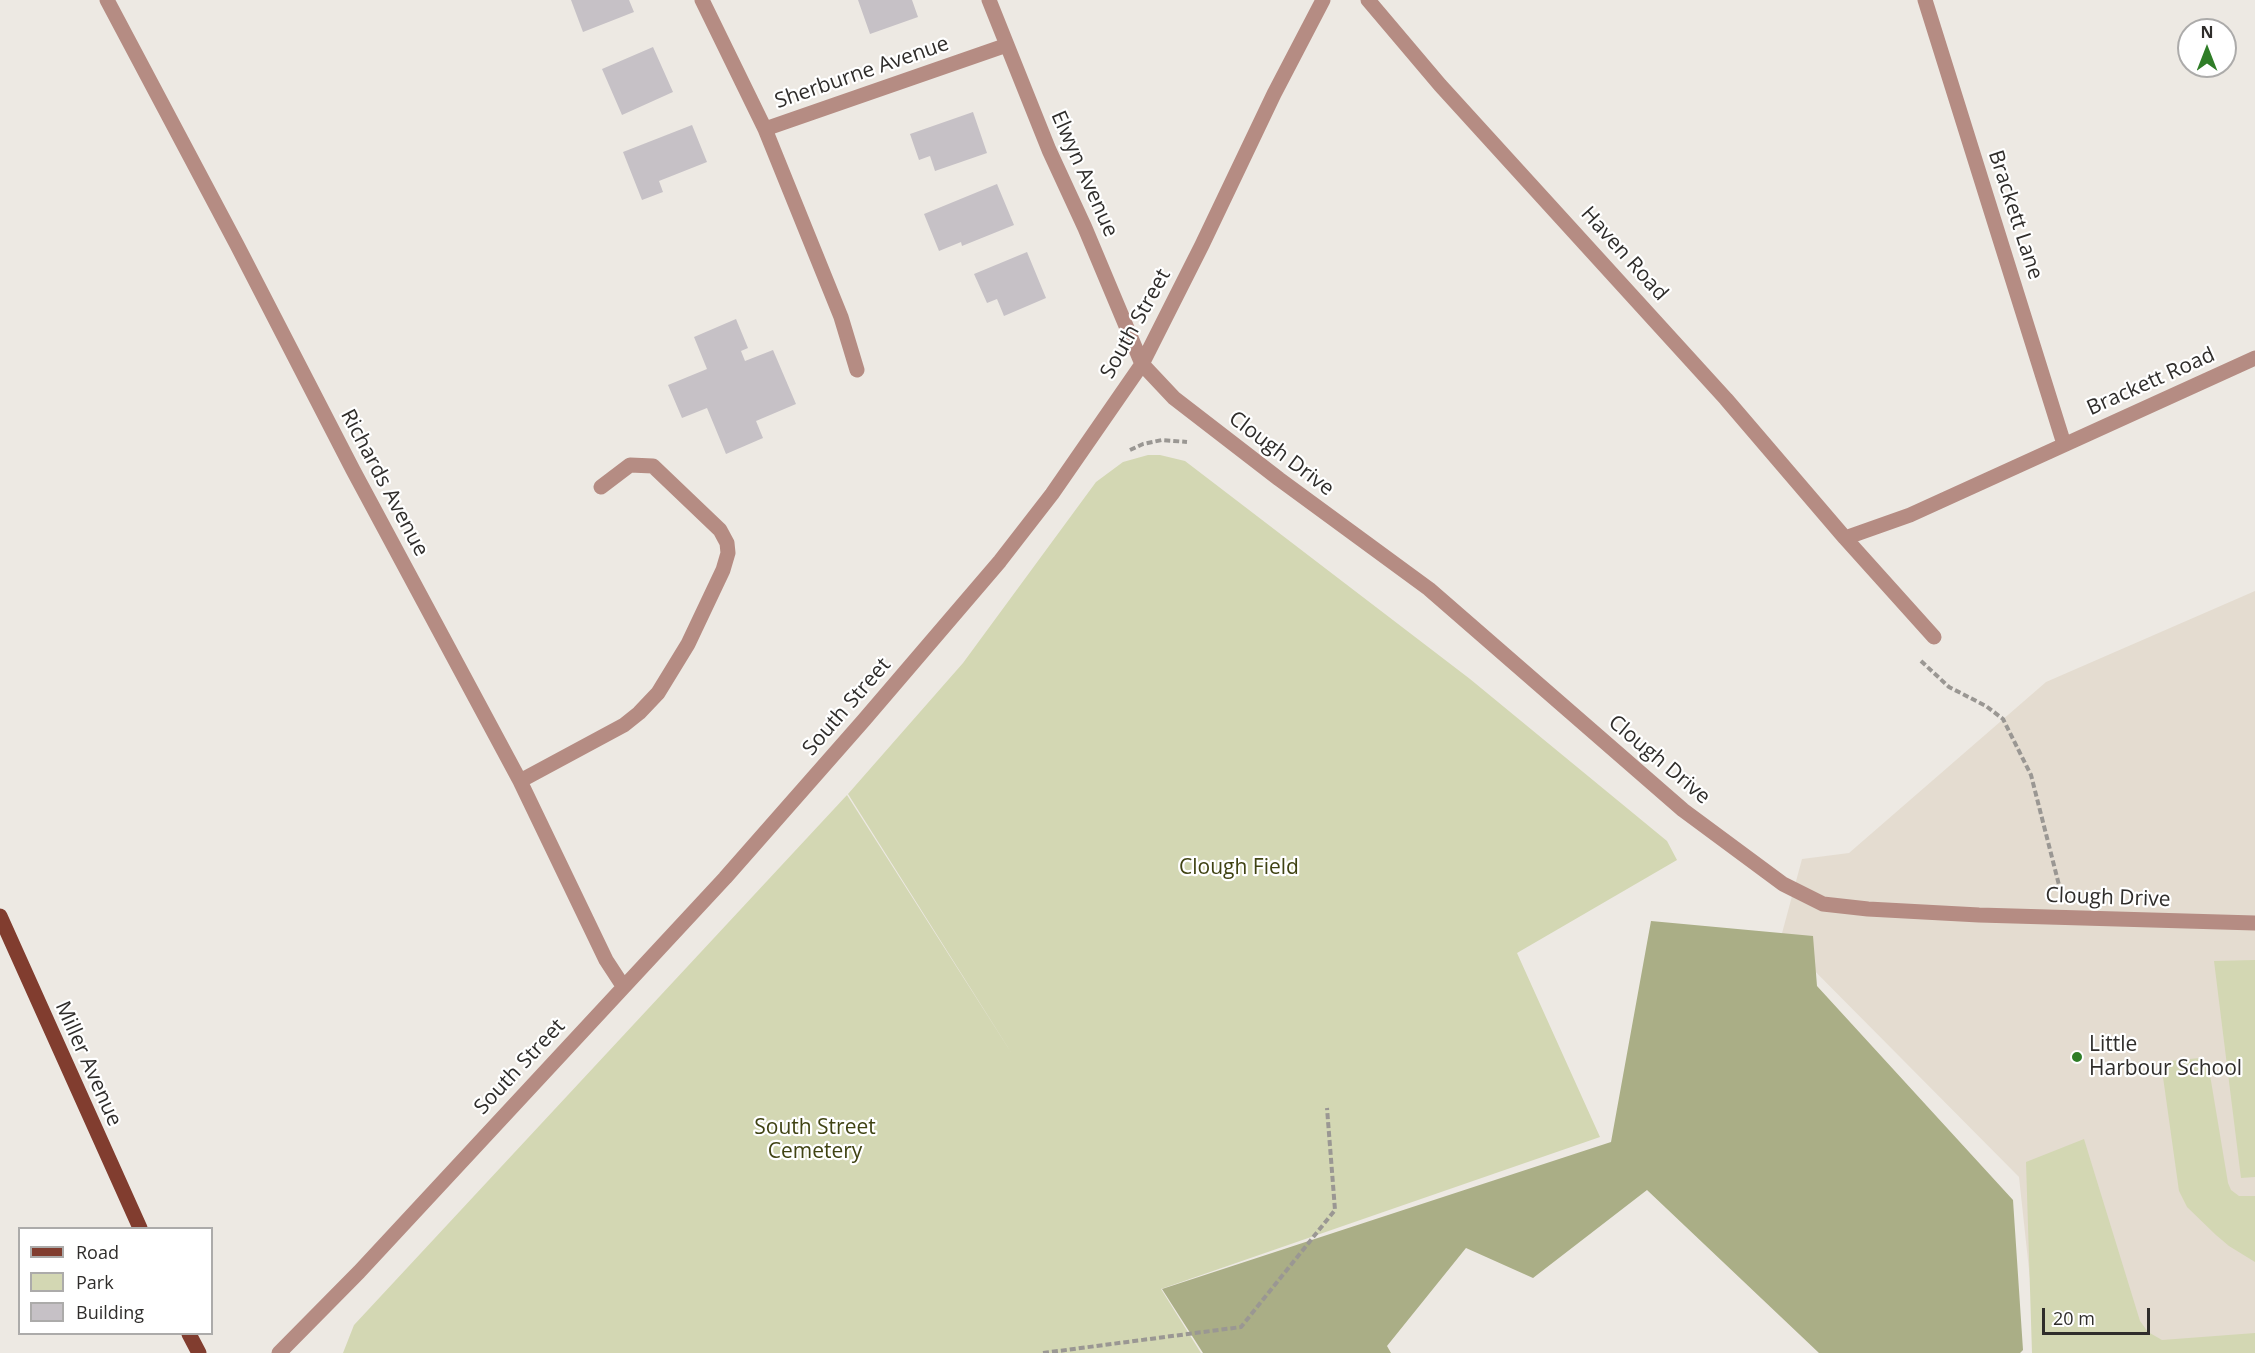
<!DOCTYPE html>
<style>
body{margin:0}
#map{position:relative;width:2255px;height:1353px;overflow:hidden;background:#ede9e3;font-family:"Open Sans",sans-serif}
canvas{display:block}
.legend{position:absolute;left:18px;top:1227px;width:195px;height:108px;box-sizing:border-box;background:#fff;border:2px solid #acabaa;margin:0;padding:8px 10px;list-style:none;font-size:18px;color:#2f2d2b}
.legend li{display:flex;align-items:center;gap:12px;height:30px}
.legend b{width:30px;border:2px solid #acabaa}
.north{position:absolute;left:2177px;top:18px;width:60px;height:60px;box-sizing:border-box;background:#fff;border:2px solid #acabaa;border-radius:50%;rotate:0deg;font-size:16px;font-weight:700;line-height:24px;text-align:center;color:#2f2d2b}
.north::after{content:'';display:block;margin:auto;width:21px;height:27px;background:#2f7d27;clip-path:polygon(50% 0,100% 100%,50% 72%,0 100%)}
.scale{position:absolute;left:2042px;top:1308px;width:108px;height:27px;box-sizing:border-box;border:3px solid #2f2d2b;border-top:0;padding-left:8px;font-size:18px;line-height:21px;white-space:nowrap;color:#2f2d2b;-webkit-text-stroke:4px #fff;paint-order:stroke}
</style>
<div id="map">
<canvas width="2255" height="1353"></canvas>
<ul class="legend">
<li><b style="height:8px;background:#813d2f"></b>Road</li>
<li><b style="height:16px;background:#d3d7b3"></b>Park</li>
<li><b style="height:16px;background:#c6c1c6"></b>Building</li>
</ul>
<div class="north">N</div>
<div class="scale">20 m</div>
</div>
<script>
const g = document.querySelector('canvas').getContext('2d');
g.lineJoin = 'round';
function fill(path, color) { g.fillStyle = color; g.fill(path, 'evenodd'); }
const shape = rows => new Path2D(rows.map(r => 'M' + r).join(''));
function trace(path, color, width, dash) { g.strokeStyle = color; g.lineWidth = width; g.lineCap = dash ? 'butt' : 'round'; g.setLineDash(dash || []); g.stroke(path); }
function drawText(font, color, halo, rows, align = 'center') {
  g.font = font + ' "Open Sans",sans-serif'; g.lineWidth = 4.5; g.setLineDash([]); g.textBaseline = 'middle'; g.strokeStyle = halo; g.fillStyle = color; for (const [text, x, y, turn = 0] of rows) {
    g.save(); g.translate(x, y); g.rotate((+turn || 0) * Math.PI / 180); g.textAlign = isNaN(turn) ? turn : align; if (halo) g.strokeText(text, 0, 0); g.fillText(text, 0, 0); g.restore();
  }
}
const built = shape([
 [2255,591,2255,1353,2038,1353,2019,1177,1781,937,1802,859,1849,853,2046,682]
]);
const green = shape([
 [1148,455,1160,455,1185,461,1470,679,1667,841,1677,860,1517,953,1600,1137,1161,1289,1201,1353,343,1353,354,1325,847,795,1014,1057,848,794,963,663,1096,482,1123,462],
 [2255,960,2255,1177,2241,1178,2214,961],
 [2200,1058,2208,1063,2228,1183,2231,1190,2239,1196,2255,1196,2255,1262,2229,1246,2216,1235,2187,1207,2179,1191,2162,1070,2164,1064,2169,1061],
 [2084,1139,2140,1321,2148,1332,2162,1340,2255,1333,2255,1353,2032,1353,2026,1162]
]);
const forest = shape([
 [1651,921,1813,936,1817,986,2013,1200,2023,1350,2020,1353,1819,1353,1647,1190,1533,1278,1466,1248,1387,1346,1391,1353,1203,1353,1162,1289,1611,1142]
]);
const building = shape([
 [571,0,629,0,634,12,583,32],
 [858,0,912,0,918,17,870,34],
 [653,47,673,92,622,115,602,69],
 [973,112,987,153,935,171,930,156,919,160,910,134],
 [692,125,707,162,659,181,663,192,642,200,623,152],
 [997,184,1014,225,962,246,961,242,939,251,924,214],
 [1027,252,1046,298,1004,316,997,299,987,303,974,274],
 [736,319,748,348,741,351,745,361,773,350,796,404,756,421,763,438,726,454,707,408,682,418,668,385,707,369,694,337]
]);
const path = shape([
 [1130,450,1143,444,1162,440,1187,442],
 [1921,661,1949,687,1986,706,2003,719,2031,775,2059,885],
 [1043,1353,1241,1327,1335,1210,1327,1108]
]);
const minor = shape([
 [107,0,237,245,353,470,520,781,606,960,623,986],
 [702,0,765,129,1007,45],
 [989,0,1049,150,1085,228,1142,364,1174,398,1279,479,1429,589,1683,810,1783,884,1823,904,1868,909,1979,915,2255,923],
 [1368,0,1440,85,1726,399,1845,538,1934,637],
 [1925,0,2064,444],
 [765,129,841,317,857,370],
 [1845,538,1910,515,2255,358],
 [520,781,624,725,639,713,658,693,688,644,723,570,728,553,727,543,720,530,653,466,630,465,601,487],
 [279,1353,359,1272,725,878,864,720,1000,561,1052,494,1142,364,1202,245,1274,94,1323,0]
]);
const major = shape([
 [0,916,140,1228],
 [189,1334,199,1353]
]);
const markers = [
 [2077,1057,6,"#2f7d27"]
];
const streetNames = [
 ["Sherburne Avenue",862,73,-19],
 ["Elwyn Avenue",1084,174,66],
 ["Brackett Lane",2015,215,72],
 ["Haven Road",1624,254,48],
 ["South Street",1136,324,-61],
 ["Brackett Road",2151,382,-24],
 ["Clough Drive",1281,454,37],
 ["Richards Avenue",384,483,62],
 ["South Street",847,707,-49],
 ["Clough Drive",1659,760,40],
 ["Clough Drive",2108,898,2],
 ["Miller Avenue",88,1064,66],
 ["South Street",520,1067,-47]
];
const parkNames = [
 ["Clough Field",1239,868],
 ["South Street",815,1128],
 ["Cemetery",815,1152]
];
const poiNames = [
 ["Little",2089,1045],
 ["Harbour School",2089,1069]
];
fill(built, '#e4dcd0');
fill(green, '#d3d7b3');
fill(forest, '#aaae86');
fill(building, '#c6c1c6');
trace(path, '#9a9793', 4, [6, 3]);
trace(minor, '#b58c83', 15);
trace(major, '#813d2f', 15);
for (const [x, y, r, color] of markers) { const dot = new Path2D(); dot.arc(x, y, r, 0, 2 * Math.PI); g.fillStyle = color; g.fill(dot); trace(dot, '#fff', 2); }
drawText('21px', '#2f2d2b', '#fff', streetNames);
drawText('21px', '#404313', '#fff', parkNames);
drawText('21px', '#2f2d2b', '#fff', poiNames, 'left');
</script>
